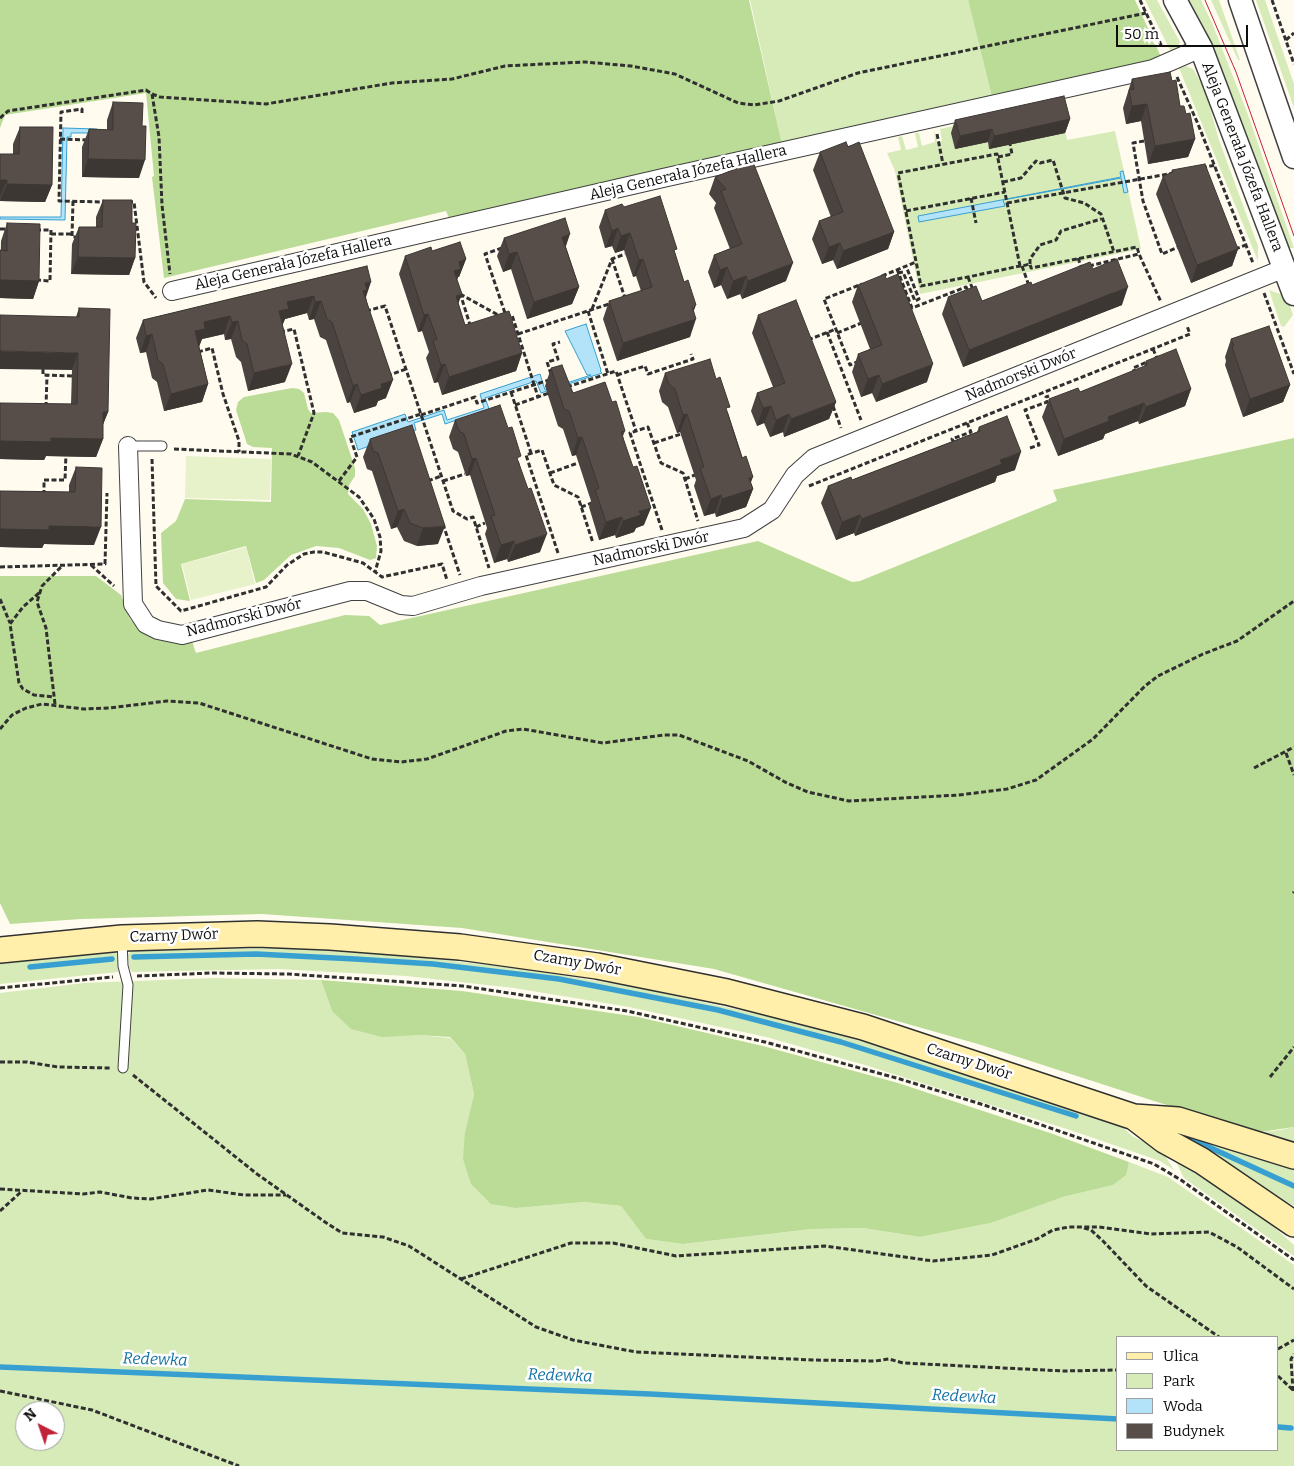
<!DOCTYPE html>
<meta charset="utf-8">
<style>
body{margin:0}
#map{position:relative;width:1294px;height:1466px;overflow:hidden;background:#fffbef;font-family:Bitter,serif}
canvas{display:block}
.legend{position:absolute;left:1116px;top:1336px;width:162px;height:115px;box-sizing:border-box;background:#fff;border:1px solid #9f9f9f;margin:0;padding:6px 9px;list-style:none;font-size:15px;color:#0e0e0e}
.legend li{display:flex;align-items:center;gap:10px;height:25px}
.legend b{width:25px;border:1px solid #9f9f9f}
.north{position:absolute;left:15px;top:1401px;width:50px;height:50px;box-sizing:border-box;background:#fff;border:1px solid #9f9f9f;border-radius:50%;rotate:319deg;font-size:14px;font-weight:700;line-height:20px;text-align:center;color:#0e0e0e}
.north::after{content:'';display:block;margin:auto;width:18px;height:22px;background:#c22237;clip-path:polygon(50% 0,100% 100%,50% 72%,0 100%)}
.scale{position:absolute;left:1116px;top:25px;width:132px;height:22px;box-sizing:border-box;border:2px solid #0e0e0e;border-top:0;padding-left:6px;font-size:15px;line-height:18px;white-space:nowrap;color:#0e0e0e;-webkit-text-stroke:4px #fff;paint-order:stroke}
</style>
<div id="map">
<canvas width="1294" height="1466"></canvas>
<ul class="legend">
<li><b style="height:6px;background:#ffefaa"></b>Ulica</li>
<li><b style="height:14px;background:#d6ebb8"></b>Park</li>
<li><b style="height:14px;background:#b2e3f8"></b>Woda</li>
<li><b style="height:14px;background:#574e4a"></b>Budynek</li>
</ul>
<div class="north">N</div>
<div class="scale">50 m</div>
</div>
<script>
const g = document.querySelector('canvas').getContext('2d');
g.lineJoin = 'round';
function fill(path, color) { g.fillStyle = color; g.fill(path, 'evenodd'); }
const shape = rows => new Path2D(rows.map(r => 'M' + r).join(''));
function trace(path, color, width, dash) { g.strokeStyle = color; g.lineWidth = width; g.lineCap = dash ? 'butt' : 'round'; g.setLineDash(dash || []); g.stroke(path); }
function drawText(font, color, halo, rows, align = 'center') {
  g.font = font + ' Bitter,serif'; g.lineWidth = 5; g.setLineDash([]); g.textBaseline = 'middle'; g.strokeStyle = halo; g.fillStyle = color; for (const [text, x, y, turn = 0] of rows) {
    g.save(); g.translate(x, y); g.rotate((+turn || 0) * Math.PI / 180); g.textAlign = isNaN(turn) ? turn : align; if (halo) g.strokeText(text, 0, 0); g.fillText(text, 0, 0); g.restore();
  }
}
const green = shape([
 [750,0,968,0,992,97,782,144],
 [1145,0,1157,0,1180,42,1177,49,1172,54],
 [1181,0,1201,0,1212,23,1247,112,1294,248,1289,248,1286,245,1262,178,1233,104],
 [1211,0,1219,0,1240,60,1238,60],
 [1256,0,1265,0,1294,84,1294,108],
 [1186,66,1193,69,1205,90,1219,140,1258,246,1258,261,1179,68],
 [1059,102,1067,140,1115,131,1141,249,920,294,895,171,887,153,901,150,898,137,902,136,906,150,918,147,915,133,919,133,922,146,935,142,934,129,937,142,939,142,942,141,940,129],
 [1269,290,1283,295,1290,306,1293,315,1284,327,1281,326],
 [280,948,409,956,516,968,634,987,771,1017,872,1044,1114,1123,1123,1127,1132,1136,1162,1151,1174,1170,1160,1161,1073,1131,865,1065,766,1037,629,1007,514,988,406,976,278,969,132,972,129,967,128,955,131,951],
 [114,952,118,955,118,972,0,984,0,964],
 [212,978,321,980,332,1011,418,1035,450,1038,465,1054,474,1094,465,1132,517,1208,584,1202,621,1206,646,1239,683,1244,812,1229,863,1228,920,1237,991,1223,1063,1197,1113,1185,1125,1175,1129,1162,1168,1177,1294,1265,1294,1466,0,1466,0,993,84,983],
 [1118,1337,1278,1337,1278,1450,1118,1450],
 [25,1411,55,1411,55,1441,25,1441],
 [1294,1127,1294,1146,1253,1133,1280,1130],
 [1172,1131,1294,1167,1294,1206,1266,1190],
 [1173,1156,1248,1204,1294,1245,1294,1256,1184,1178]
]);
const forest = shape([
 [0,0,749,0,782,144,449,218,446,211,164,278,152,177,154,176,146,93,5,115,0,128],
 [968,0,1135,0,1162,59,992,97],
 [292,388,299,389,304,393,308,409,311,413,326,412,333,413,339,420,355,468,355,476,349,485,348,494,363,509,371,524,377,546,376,558,370,560,339,548,316,546,291,555,264,580,256,583,246,546,181,564,190,601,176,599,163,583,161,533,176,521,185,499,271,502,272,448,253,447,247,444,236,410,238,402,244,397],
 [1294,438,1294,1127,1253,1133,978,1044,714,969,462,928,262,914,81,919,10,924,0,903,0,576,96,576,121,595,130,619,144,633,163,641,192,641,196,653,345,615,369,616,380,625,758,541,852,582,860,581,1057,501,1053,490],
 [321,980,462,991,638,1017,763,1046,898,1083,1053,1134,1129,1162,1126,1175,1113,1185,1063,1197,991,1223,920,1237,863,1228,812,1229,683,1244,646,1239,621,1206,584,1202,517,1208,491,1204,471,1184,463,1159,465,1132,474,1094,465,1054,450,1037,418,1035,382,1037,351,1029,332,1011]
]);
const pitch = shape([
 [186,456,271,459,270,500,185,498],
 [246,547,255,584,191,600,182,564]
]);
const water = shape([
 [63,128,97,129,96,133,71,133,71,137,67,137,65,220,0,219,0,217,61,217,63,128],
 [1123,171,1128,192,1124,193,1121,178,1003,200,1005,206,919,222,918,216,1121,177,1120,172,1123,171],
 [586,324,601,370,600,371,602,373,541,393,536,381,485,398,491,414,466,417,445,424,442,414,414,423,416,430,358,450,352,432,405,414,408,422,444,410,447,420,484,408,480,394,540,374,545,390,591,375,587,375,565,331,586,324]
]);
const stream = shape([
 [134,957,256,954,355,959,433,964,559,979,718,1010,841,1042,1076,1116],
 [30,967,112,959],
 [1187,1137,1294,1186],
 [0,1367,650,1394,1118,1419],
 [1278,1427,1291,1428]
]);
const path = shape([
 [1140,0,1162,47],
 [1272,0,1294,64],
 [1286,40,1294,33],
 [1177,77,1198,124,1253,263],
 [152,94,160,97,266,104,392,83,452,79,505,66,585,62,631,66,675,74,738,103,754,105,779,101,858,73,1146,13],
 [82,113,82,109,61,112,59,201,105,202],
 [0,118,8,111,146,90,152,94,159,137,162,205,170,274],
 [937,134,943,164],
 [60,139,87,140],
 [1144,141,1133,143,1143,201,1162,254,1181,246],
 [998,157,1012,154,1010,144],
 [1202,168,1215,165],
 [1003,182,1021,178,1036,161,1040,163,1053,160,1065,198,1084,203,1101,214,1114,252],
 [971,198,976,223],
 [73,201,72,237,78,237],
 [128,202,134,202,144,282,156,298],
 [1007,203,1174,173],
 [906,211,1005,192],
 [0,229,8,229],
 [51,234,73,234],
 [502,248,485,254,506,316],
 [1235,249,1246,245],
 [1078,258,1082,269],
 [612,259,625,298],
 [1030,264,1030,259,1040,245,1056,240,1061,231,1101,219],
 [1020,266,997,154,898,173,921,286,968,277,1020,266,1022,266,1030,264,1031,268,1137,247,1139,254],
 [1022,266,1028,283],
 [1089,266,1139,254,1161,302],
 [897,269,912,308,966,287,969,293],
 [898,273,903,272,915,301,919,299,906,266],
 [882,276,916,262],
 [968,277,973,290],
 [36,280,50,281,51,230,37,230],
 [460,293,471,328],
 [1264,293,1294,374],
 [460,294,500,316],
 [592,309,612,259,625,254],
 [366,311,385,306,453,511,467,519,473,517,489,568],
 [588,311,608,374],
 [506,317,512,315,538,397],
 [280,332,294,329,314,413,298,456],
 [827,332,861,420],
 [837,333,864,322],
 [518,334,612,303],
 [808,340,836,329],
 [1153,349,1157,358,1155,359],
 [198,352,212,348,223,394,239,441,239,452],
 [859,361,850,365,824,299,862,284],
 [43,369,43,375,72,376],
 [551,374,547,362,558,359,553,344,560,342],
 [1135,374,1133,368,1147,362],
 [617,375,645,366,648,374,693,359,691,354],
 [387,376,406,369],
 [567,387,616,371,636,431],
 [511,392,531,453],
 [515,405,549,393],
 [833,406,841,428],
 [46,407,47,376],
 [421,415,475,397,477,403,549,380],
 [654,443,681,434],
 [954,443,952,439,971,432,967,423],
 [1030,448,1039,445,1025,410,1047,402,1046,397,1049,396],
 [174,449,291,454,312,462,359,497,374,519,380,537,381,551,375,572],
 [152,459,156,586,181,611,266,587,287,565,304,554,314,552,323,552,363,563,382,577,442,564,447,580],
 [550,473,578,463],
 [685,479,695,475],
 [339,481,357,457,350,437,421,414],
 [428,481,441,476],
 [443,481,465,474],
 [809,486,1190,334,1187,326],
 [44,495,44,480,65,480,66,453],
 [581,507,592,503],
 [443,524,460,575],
 [476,527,485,523],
 [662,530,630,433,648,427,661,463,683,473,698,521],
 [558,553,526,455,542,450,554,485,578,497,593,543],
 [91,565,114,586],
 [0,567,105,564,107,493],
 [39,593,23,607,10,624,19,683,23,689,34,695,54,697],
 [0,599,10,623],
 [55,704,46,628,37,602,42,586,62,566],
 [0,729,12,715,26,708,42,704,84,709,109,708,167,701,199,703,372,759,401,762,427,759,506,731,523,729,603,743,664,735,679,735,748,761,785,782,808,792,849,801,959,795,1007,789,1036,780,1093,739,1145,686,1158,676,1203,654,1237,641,1294,601],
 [1286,753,1294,775],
 [1254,768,1294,747],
 [1293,893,1294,892],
 [137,976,212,973,289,974,463,986,627,1011,765,1042,900,1079,984,1105,1154,1164,1181,1180,1294,1260],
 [0,988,113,977],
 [0,1062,27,1062,58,1067,111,1068],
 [133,1075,257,1174,325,1222,342,1233,383,1237,409,1246,536,1327,573,1340,636,1352,813,1360,875,1361,889,1359,903,1363,1063,1371,1118,1370],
 [1270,1077,1294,1047],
 [0,1189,83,1194,100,1192,132,1198,151,1199,208,1190,244,1195,286,1195],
 [0,1211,22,1191],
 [1084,1228,1091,1230,1103,1241,1146,1286,1219,1337],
 [461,1279,571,1243,613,1243,676,1256,825,1246,933,1261,992,1255,1037,1239,1053,1230,1069,1227,1099,1227,1151,1234,1209,1232,1237,1247,1294,1289],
 [1278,1349,1294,1340],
 [1278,1376,1294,1391],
 [0,1391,92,1410,239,1466],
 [1293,1391,1291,1359,1294,1354]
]);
const service = shape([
 [128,446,162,446],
 [122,939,123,966,128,985,123,1068]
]);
const minor = shape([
 [172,291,663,178,1153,69,1201,48],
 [128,446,133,604,146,624,158,630,182,635,350,591,367,591,401,605,413,606,481,586,744,528,772,510,795,475,814,458,1285,268]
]);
const tertiary = shape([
 [1175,0,1201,48,1294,294],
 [1240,0,1294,157]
]);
const secondary = shape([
 [0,950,122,938,257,934,330,937,460,947,597,966,727,992,863,1027,1134,1117,1178,1120,1294,1156],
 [1134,1117,1164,1140,1202,1161,1294,1224]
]);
const tram = shape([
 [1205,0,1236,72,1294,236]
]);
const wall = shape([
 [1132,79,1172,81,1180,106,1186,114,1195,139,1188,157,1148,164,1141,121,1126,124,1123,108],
 [113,102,142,126,139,178,82,177,82,147,89,129,107,130,107,120],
 [1070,119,1065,133,989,149,988,142,955,149,951,133,955,120],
 [20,127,52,185,45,202,0,201,0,154,13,154,13,144],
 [848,147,894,232,888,249,837,269,833,260,822,264,812,239,819,221,831,217,813,170,820,152],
 [753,162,786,281,742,299,740,294,727,299,721,285,714,288,708,272,714,255,730,249,714,208,716,203,709,194,715,177],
 [1172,170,1238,249,1232,266,1191,283,1156,194,1163,176,1171,173],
 [103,200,132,223,135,258,129,275,71,274,72,244,79,227,96,227,96,217],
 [624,207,675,255,694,311,690,337,617,361,603,319,609,301,641,291,636,276,633,277,624,250,615,253,612,246,605,248,599,227,605,210],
 [7,223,39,281,33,299,0,298,1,241],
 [504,238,566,247,579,287,572,304,527,319,511,269,503,272,497,256],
 [405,256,466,259,459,277,458,277,457,280,458,303,465,325,522,353,516,371,442,395,438,382,434,383,426,358,429,352,422,331,418,332,399,274],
 [367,266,366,297,386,398,378,401,376,406,354,413,350,402,347,403,326,340,320,337,314,319,309,320,307,313,285,319,282,326,285,382,248,391,241,362,236,357,231,339,225,340,224,334,202,339,199,346,208,384,202,402,164,411,157,382,152,378,146,352,140,353,136,338,143,320],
 [1093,269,1122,305,963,367,942,314,948,297,982,301,1032,285],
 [858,285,927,382,876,402,872,393,861,397,852,372,858,354,870,349,852,302],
 [79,308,108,412,103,424,103,439,96,457,46,456,44,460,0,459,71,404,72,370,76,317],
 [758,315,836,402,829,419,784,437,783,432,770,437,764,423,757,426,751,411,757,393,773,387,752,333],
 [1231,339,1290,385,1283,402,1243,417,1225,365,1226,361,1225,357],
 [1146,361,1191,389,1185,406,1139,424,1138,421,1105,434,1103,439,1058,456,1042,417,1049,399,1080,392,1144,367],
 [551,368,573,393,612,402,625,431,623,436,644,525,636,528,634,532,616,538,615,535,599,540,589,507,591,501,576,455,572,456,563,429,558,426,545,386],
 [665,373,728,413,753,489,746,507,716,517,715,513,704,516,694,486,696,480,680,432,677,433,668,407,662,402,659,391],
 [455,420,519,462,540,552,508,562,507,559,494,563,485,534,487,528,470,475,466,476,458,452,453,449,449,437],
 [979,427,1015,470,997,476,995,482,855,536,854,533,836,540,821,503,828,486,852,480,977,432],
 [370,439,438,544,417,546,404,541,397,527,391,529,372,471,367,469,363,457],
 [76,467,94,545,44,544,42,548,0,547,0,491,69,492,69,485]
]);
const shadedWall = shape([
 [1147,104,1141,121,1126,124,1132,106],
 [1070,119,1065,133,989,149,994,136],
 [992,129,988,142,955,149,960,136],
 [1195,139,1188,157,1148,164,1155,146],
 [88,159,145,160,139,178,82,177],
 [0,180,7,180,0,197],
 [7,184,52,185,45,202,0,201],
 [618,228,612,246,605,248,612,231],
 [894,232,888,249,837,269,843,251],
 [630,233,624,250,615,253,621,236],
 [570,234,564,252,562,237],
 [840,243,833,260,822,264,829,247],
 [1238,249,1232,266,1191,283,1197,265],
 [517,252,511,269,503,272,509,254],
 [78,257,135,258,129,275,71,274],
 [466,259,459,277,458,277,455,286,454,271,459,262],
 [643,259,636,276,633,277,639,260],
 [793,263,786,281,742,299,748,281],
 [727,267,721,285,714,288,720,270],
 [746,276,740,294,727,299,733,281],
 [0,280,39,281,33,299,0,298],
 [371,282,365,300,360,308,365,283],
 [579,287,572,304,527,319,534,302],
 [1128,287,1122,305,963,367,969,350],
 [462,294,455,312,456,296],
 [314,296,307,313,285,319,282,326,279,311,287,302],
 [321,301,314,319,309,320,315,302],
 [696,305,690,321,696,319,690,337,617,361,623,343],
 [428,314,422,331,418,332,424,315],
 [230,316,224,334,202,339,199,347,195,331,204,322],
 [238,321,231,339,225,340,232,322],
 [152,334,146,352,140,353,146,336],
 [0,351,78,353,72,370,0,369],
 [522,353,516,371,442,395,449,377],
 [292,364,285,382,248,391,254,373],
 [445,364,438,382,434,383,441,365],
 [933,364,927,382,876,402,882,384],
 [879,375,872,393,861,397,868,379],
 [393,380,386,398,378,401,376,406,354,413,361,395,381,384],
 [208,384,202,402,164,411,171,394],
 [357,384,350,402,347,403,353,386],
 [1290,385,1283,402,1243,417,1250,399],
 [1191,389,1185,406,1139,424,1146,407],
 [836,402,829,419,784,437,791,419],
 [1144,403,1138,421,1105,434,1103,439,1058,456,1064,439,1108,417],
 [771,406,764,423,757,426,763,408],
 [103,412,108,412,101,430],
 [687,414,680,432,677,433,683,415],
 [789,414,783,432,770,437,776,420],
 [582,437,576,455,572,456,578,438],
 [51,438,103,439,96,457,46,456,44,460,0,459,0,441],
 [1021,452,1015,470,997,476,995,482,855,536,862,519,1000,460],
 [476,458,470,475,466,476,472,459],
 [753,477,748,490,753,489,746,507,716,517,722,499,749,478],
 [721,495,715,513,704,516,711,499],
 [651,508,644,525,636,528,634,532,616,538,623,521,639,511],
 [404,509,397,527,391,529,398,511],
 [860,515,854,533,836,540,842,522],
 [622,517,615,535,599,540,606,522],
 [49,526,101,527,94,545,44,544,42,548,0,547,0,529],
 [445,526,438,544,417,546,423,528],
 [547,534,540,552,508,562,515,545],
 [514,541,507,559,494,563,501,545]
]);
const building = shape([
 [1170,72,1172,81,1176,80,1180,106,1184,106,1186,114,1190,113,1195,139,1155,146,1147,104,1132,106,1129,90,1134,89,1132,79,1170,72],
 [1064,96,1070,119,994,136,992,129,960,136,955,120,1064,96],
 [113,102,143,103,142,126,146,126,145,160,88,159,89,129,113,130,113,102],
 [20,127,53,127,52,185,7,184,7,180,0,180,0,154,19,154,20,127],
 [846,142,848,147,859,142,894,232,843,251,840,243,829,247,819,221,843,212,820,152,846,142],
 [753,162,793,263,748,281,746,276,733,281,727,267,720,270,714,255,742,244,721,191,726,189,715,177,753,162],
 [1205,164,1238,249,1197,265,1163,176,1173,172,1172,170,1205,164],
 [660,196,677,249,674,250,684,282,688,280,696,305,692,306,696,319,623,343,609,301,652,287,643,259,639,260,630,233,621,236,618,228,612,231,605,210,622,204,624,207,660,196],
 [103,200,132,200,132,223,136,223,135,258,78,257,79,227,102,227,103,200],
 [565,218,570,234,562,237,579,287,534,302,517,252,509,254,504,238,565,218],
 [7,223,40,224,39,281,0,280,0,250,7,251,7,223],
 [460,242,466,259,459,262,461,269,454,271,462,294,456,296,465,325,509,311,522,353,449,377,445,364,441,365,433,341,437,339,428,314,424,315,405,256,431,247,432,251,460,242],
 [1117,259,1128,287,969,350,948,297,976,286,982,301,1031,282,1032,285,1090,262,1093,269,1117,259],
 [367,266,371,282,365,283,367,290,363,291,393,380,381,384,382,388,361,395,357,384,353,386,332,322,327,319,321,301,315,302,314,296,287,302,289,309,279,311,292,364,254,373,247,344,242,340,238,321,232,322,230,316,204,322,205,329,195,331,208,384,171,394,163,364,158,360,152,334,146,336,143,320,367,266],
 [885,274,886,279,898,274,933,364,882,384,879,375,868,379,858,354,882,345,858,285,885,274],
 [796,300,836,402,791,419,789,414,776,420,771,406,763,408,757,393,785,383,758,315,796,300],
 [79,308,110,309,108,412,103,412,103,439,51,438,51,442,0,441,0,403,77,404,78,353,0,351,0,315,79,317,79,308],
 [1269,326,1290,385,1250,399,1232,347,1234,346,1231,339,1269,326],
 [1176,349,1191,389,1146,407,1144,403,1108,417,1109,421,1064,439,1049,399,1078,388,1080,392,1147,365,1146,361,1176,349],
 [710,359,716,379,720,377,730,407,726,408,742,458,746,456,753,477,749,478,753,489,722,499,721,495,711,499,700,468,704,467,687,414,683,415,675,389,669,384,665,373,710,359],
 [562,365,573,393,605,382,612,402,616,401,625,431,621,432,633,467,637,466,651,508,639,511,641,515,623,521,622,517,606,522,595,490,599,488,582,437,578,438,569,411,564,409,551,368,562,365],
 [500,405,508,428,512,427,521,456,517,458,528,489,531,488,547,534,515,545,514,541,501,545,491,516,495,515,476,458,472,459,464,434,459,431,455,420,500,405],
 [1007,416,1021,452,1000,460,1002,464,862,519,860,515,842,522,828,486,851,477,852,480,967,436,980,431,979,427,1007,416],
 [412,425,445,526,423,528,410,523,404,509,398,511,378,453,373,451,370,439,412,425],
 [76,467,102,468,101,527,49,526,49,530,0,529,0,491,75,492,76,467]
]);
const streetNames = [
 ["Aleja Generała Józefa Hallera",1242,157,69],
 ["Aleja Generała Józefa Hallera",688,173,-13],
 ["Aleja Generała Józefa Hallera",293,263,-13],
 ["Nadmorski Dwór",1021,375,-22],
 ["Nadmorski Dwór",651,549,-12],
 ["Nadmorski Dwór",244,618,-14],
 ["Czarny Dwór",174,936,-2],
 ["Czarny Dwór",577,963,10],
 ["Czarny Dwór",969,1062,18]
];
const waterNames = [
 ["Redewka",155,1360,2],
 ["Redewka",560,1376,2],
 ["Redewka",964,1397,3]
];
fill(green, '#d6ebb8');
fill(forest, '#bbdc96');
fill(pitch, '#e7f1ca');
fill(water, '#b2e3f8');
trace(water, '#37a0d1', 1);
trace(stream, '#37a0d1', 5.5);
trace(service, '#414141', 11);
trace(minor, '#414141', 20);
trace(tertiary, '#414141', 25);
trace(secondary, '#303030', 28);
trace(path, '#303030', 3, [5, 2.5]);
trace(service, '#fff', 9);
trace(minor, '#fff', 18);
trace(tertiary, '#fff', 22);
trace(secondary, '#ffefaa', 25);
trace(tram, '#c22237', 1);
fill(wall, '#4b4340');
fill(shadedWall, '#3d3734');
fill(building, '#574e4a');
trace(building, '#3d3734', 1);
drawText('15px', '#0e0e0e', '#fff', streetNames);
drawText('italic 16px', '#1471a4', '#fff', waterNames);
</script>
